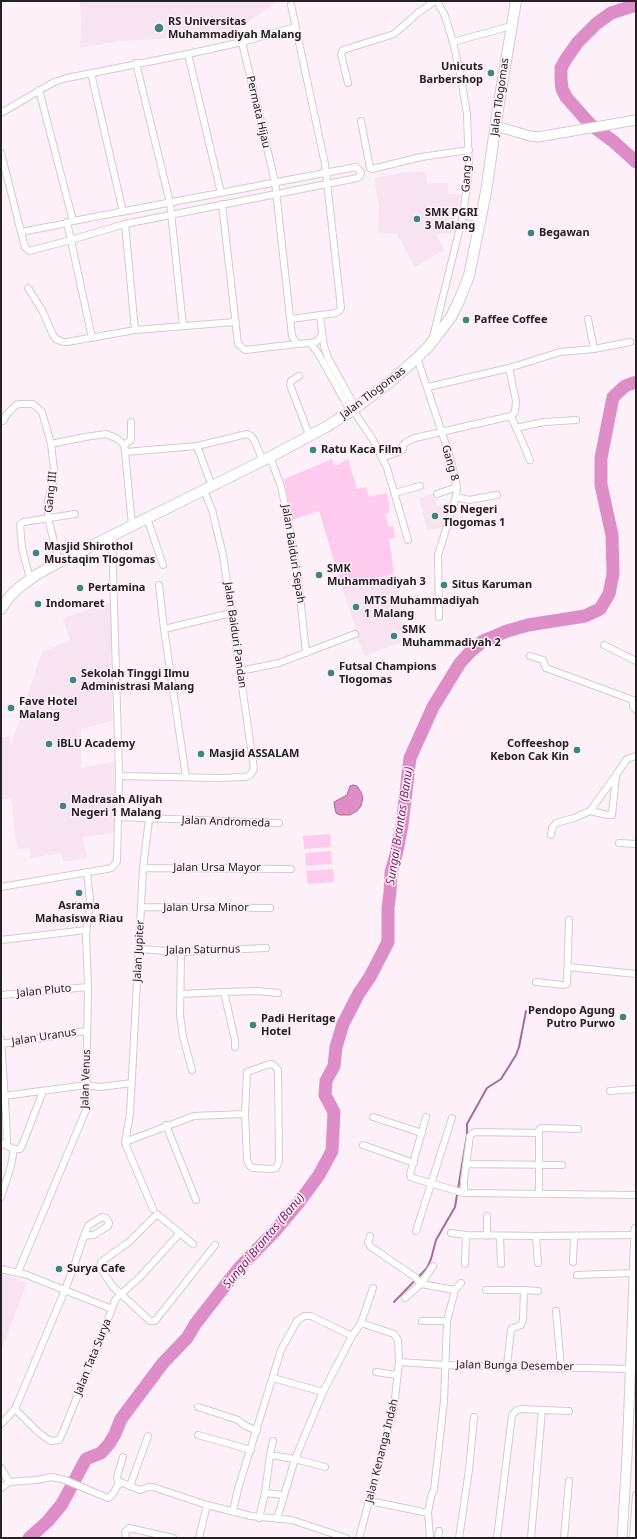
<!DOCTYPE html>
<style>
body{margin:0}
#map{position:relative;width:637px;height:1539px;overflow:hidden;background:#fef0f9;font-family:"Noto Sans",sans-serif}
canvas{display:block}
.frame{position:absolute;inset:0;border:2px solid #262124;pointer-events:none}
</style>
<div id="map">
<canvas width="637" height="1539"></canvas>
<div class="frame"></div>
</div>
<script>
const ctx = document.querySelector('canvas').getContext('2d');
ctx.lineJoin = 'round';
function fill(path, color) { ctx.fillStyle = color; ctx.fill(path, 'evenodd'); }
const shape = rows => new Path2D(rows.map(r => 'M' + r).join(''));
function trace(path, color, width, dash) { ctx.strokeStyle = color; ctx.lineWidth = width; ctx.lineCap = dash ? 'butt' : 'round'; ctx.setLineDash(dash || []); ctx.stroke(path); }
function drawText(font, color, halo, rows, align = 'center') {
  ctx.font = font + ' "Noto Sans",sans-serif'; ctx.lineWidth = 3; ctx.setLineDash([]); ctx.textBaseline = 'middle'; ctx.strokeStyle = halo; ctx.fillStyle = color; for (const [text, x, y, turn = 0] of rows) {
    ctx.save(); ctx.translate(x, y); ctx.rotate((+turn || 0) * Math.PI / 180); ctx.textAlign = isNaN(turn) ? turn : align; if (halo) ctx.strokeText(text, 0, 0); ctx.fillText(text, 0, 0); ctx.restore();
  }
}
fill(shape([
 [80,1,279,1,257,16,226,35,120,41,80,48,81,22],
 [426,171,427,183,448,183,448,194,461,194,452,233,436,234,444,250,415,267,397,234,378,233,379,206,374,178,406,172],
 [434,494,437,506,451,503,444,527,427,530,419,498],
 [394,573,398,587,400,613,405,641,365,656,356,636,354,629,356,628,343,590],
 [111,602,112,721,74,731,81,730,81,768,114,761,115,833,83,837,87,858,64,862,61,853,31,858,30,848,17,849,11,798,1,800,1,771,3,766,1,766,1,738,9,736,11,745,42,652,70,640,63,618],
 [1,1273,27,1283,1,1351]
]), '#f8e3f0');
fill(shape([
 [332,459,335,466,348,459,357,489,366,487,369,497,386,493,389,502,389,513,385,514,389,527,393,526,395,538,389,539,394,573,343,590,319,511,292,520,284,479],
 [330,834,331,847,304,849,303,836],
 [331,851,332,864,306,866,305,853],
 [333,869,334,882,308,884,306,871]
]), '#fecaed');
const water = shape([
 [353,785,357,786,361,792,363,798,361,806,357,811,350,815,340,815,336,813,335,809,334,802,347,795,350,786,353,785]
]);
fill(water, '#de8ec6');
trace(water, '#a76d95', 1);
trace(shape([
 [394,1302,427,1268,431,1259,436,1240,455,1207,467,1135,467,1124,487,1088,501,1079,516,1055,519,1047,526,1011]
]), '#a76d95', 2);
trace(shape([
 [636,5,611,13,596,24,578,42,566,59,561,68,561,80,562,89,566,97,581,114,590,124,614,142,636,162],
 [29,1538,48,1521,62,1504,86,1459,101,1453,109,1444,115,1434,121,1419,163,1363,187,1338,196,1323,239,1268,274,1232,300,1201,319,1175,332,1151,334,1112,325,1095,326,1081,334,1066,336,1047,343,1024,359,993,370,977,388,942,388,908,390,892,391,873,397,851,402,825,410,758,433,707,460,663,470,652,483,641,507,631,528,625,585,616,600,609,609,594,613,574,612,535,601,485,601,458,613,397,625,386,636,382]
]), '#de8ec6', 13);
const minor = shape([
 [242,42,275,182,292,336,297,344,310,343,316,342,322,335],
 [453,42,511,26],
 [188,54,221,193],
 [136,63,170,203,183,326],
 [91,73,123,212],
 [348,83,341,54,343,50,394,34,419,12,435,1],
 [39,90,73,221],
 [1,113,54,82,67,78,188,54,242,42,296,27],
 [361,121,370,168,372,169,421,157,469,150],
 [1,153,21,232,25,247,29,251,71,240,125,224,357,178,360,176,361,172,356,167,73,221,63,224,21,232],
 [222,204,238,344,245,350,297,344],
 [463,215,481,219],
 [67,222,92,338],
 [125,224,135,330],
 [28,288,42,310,53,335,56,339,63,342,67,342,135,330,235,322],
 [320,316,324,346,328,358,352,401,353,410],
 [290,319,336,313,339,311,341,308,325,164,291,5],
 [588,319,594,349],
 [433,337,463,215,469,170,467,114,461,78,453,42,445,16,437,1],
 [310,343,318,353,347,405,353,410,373,440,387,468,392,485,408,540],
 [417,358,450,457,457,487,456,497,438,555,439,617],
 [509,368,516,401,515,412,511,416],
 [299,376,291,381,290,385,310,437],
 [428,387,509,368,560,352,594,349,630,342],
 [1,421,3,421,7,414,16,405,20,404,33,404,42,412,51,444,54,469,53,483,48,500,48,518,59,562],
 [516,428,544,422,576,420],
 [51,444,85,437,106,434,116,438,122,443,124,445,125,452,132,525],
 [124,445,131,440,131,422],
 [197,446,212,486],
 [125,452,197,446,247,434,251,436,254,440,263,461],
 [270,457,281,486,289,525,300,596,306,653],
 [382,458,401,451,403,450,403,445,406,442,415,438,511,416,530,460],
 [395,493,420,486],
 [437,494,457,487],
 [456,497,469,500,497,495],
 [147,518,163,565],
 [30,579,22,548,20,524,24,522,75,514],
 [159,585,164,629,186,777],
 [164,629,231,613],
 [604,645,636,661],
 [530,656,543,660,546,668,633,700,633,707,636,710],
 [240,671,279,663,355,634],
 [119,776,219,778,246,777,250,775,254,769,223,555,212,510,204,490],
 [590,811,608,815,612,815,616,776],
 [118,817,279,823],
 [149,819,143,868,130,1114,125,1142,127,1148,153,1209],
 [551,835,552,828,556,823,574,818,590,811,616,775,627,759,636,756],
 [619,843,636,844],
 [143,868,291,869],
 [1,887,112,868,117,861,119,776,112,535],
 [141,907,270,908],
 [1,940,86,930],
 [140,949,181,952,266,948],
 [181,952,180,1015,183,1037,192,1070],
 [568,967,636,974],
 [536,982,563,985,567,984,569,920],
 [224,992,257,991,278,993],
 [180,994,224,992,235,1040,235,1047],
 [1,995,88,987],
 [1,1039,6,1117,7,1146],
 [1,1044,87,1031],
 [270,1064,274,1065,278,1070,279,1162,276,1168,273,1169,252,1168,250,1166,247,1160,245,1114,247,1072,270,1064],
 [610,1091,636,1089],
 [4,1096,86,1085,100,1087,132,1083],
 [373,1117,422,1133],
 [426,1117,410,1174,411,1177,413,1178,464,1193,636,1195],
 [166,1125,196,1200],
 [539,1133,539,1194],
 [125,1142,194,1116,245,1114],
 [1,1143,14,1149,20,1149,22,1146,43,1091],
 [363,1145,414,1163],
 [466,1164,562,1165],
 [464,1193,464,1180,470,1136,473,1133,476,1132,539,1133,539,1130,541,1128,578,1129],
 [1,1197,11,1166,14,1149],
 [487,1216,487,1236],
 [416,1231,452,1118],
 [180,1233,140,1277,121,1294,150,1321,155,1321,215,1245],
 [451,1233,466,1235],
 [370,1236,368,1243,371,1247,415,1277,421,1284,433,1266],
 [500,1236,501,1264],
 [536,1236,538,1263],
 [573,1262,574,1236],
 [465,1264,466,1235,536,1236,636,1235],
 [1,1269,27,1275,112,1309,63,1432,59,1440,51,1441,47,1439,38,1432,15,1409],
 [18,1272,86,1110,88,987,86,935,90,900,87,872],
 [577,1275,633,1273],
 [455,1290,461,1283],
 [486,1290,524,1290,523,1320,521,1325,511,1329,507,1366],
 [524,1290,538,1291],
 [405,1298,421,1284,455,1290,447,1321,444,1401,434,1490,431,1496,428,1513,430,1538],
 [112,1309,115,1300,121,1294,113,1287,100,1267,101,1262,129,1242,157,1214,193,1244],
 [556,1311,561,1367],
 [422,1321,447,1321],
 [399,1362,445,1365,631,1369],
 [376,1372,397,1375],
 [273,1378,323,1392],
 [198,1407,238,1420,244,1425,257,1431],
 [1,1424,15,1409,65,1290,75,1263,84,1236,87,1228,89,1225,102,1217,106,1218,109,1223,108,1226,94,1235,84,1236],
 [198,1435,251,1450],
 [270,1455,295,1459,325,1467],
 [1,1468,9,1482],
 [118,1483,117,1477,123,1457],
 [130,1486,148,1436],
 [1,1488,9,1482,36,1480,52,1477,65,1480,108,1498,112,1495,120,1482,140,1490,149,1487,153,1487,207,1505,251,1516,292,1520,346,1538],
 [265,1493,284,1495],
 [370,1501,428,1513],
 [233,1511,238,1489,281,1350,297,1321,304,1316,311,1316,352,1336],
 [259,1518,265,1493,270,1455,273,1441],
 [277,1519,295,1459,323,1392,352,1336,361,1323,373,1288],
 [126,1538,125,1532,129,1528,173,1538],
 [199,1538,207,1505],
 [359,1538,394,1408,399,1362,398,1340,394,1334,361,1323],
 [438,1538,439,1531],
 [459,1538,469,1470,474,1417],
 [497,1538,512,1415,517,1410,521,1409,569,1411],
 [531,1538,542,1410],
 [564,1538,569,1481],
 [633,1538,636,1495]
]);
const secondary = shape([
 [496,126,530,136,538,137,636,120],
 [622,1538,627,1456,636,1229]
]);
const primary = shape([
 [1,609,10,596,21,586,36,575,59,562,270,457,326,427,353,410,390,382,417,358,429,346,451,317,458,303,469,276,486,192,497,115,516,1]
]);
trace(minor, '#d6c9d2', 8);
trace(secondary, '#d6c9d2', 11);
trace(primary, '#d6c9d2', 12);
trace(minor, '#fff', 6);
trace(secondary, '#fff', 9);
trace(primary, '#fff', 10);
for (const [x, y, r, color] of [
 [159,28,5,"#3e8580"],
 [491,73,4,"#3e8580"],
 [417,219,4,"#3e8580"],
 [531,233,4,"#3e8580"],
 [466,320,4,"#3e8580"],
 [313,450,4,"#3e8580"],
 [435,516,4,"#3e8580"],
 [36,553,4,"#3e8580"],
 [319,575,4,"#3e8580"],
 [444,585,4,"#3e8580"],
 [80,588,4,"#3e8580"],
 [38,604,4,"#3e8580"],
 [356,607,4,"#3e8580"],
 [394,636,4,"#3e8580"],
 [331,673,4,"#3e8580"],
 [73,680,4,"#3e8580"],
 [11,708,4,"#3e8580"],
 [49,744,4,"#3e8580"],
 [577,750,4,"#3e8580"],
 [201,754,4,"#3e8580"],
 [63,806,4,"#3e8580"],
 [79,893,4,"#3e8580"],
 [623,1017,4,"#3e8580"],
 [253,1025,4,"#3e8580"],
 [59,1269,4,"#3e8580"]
]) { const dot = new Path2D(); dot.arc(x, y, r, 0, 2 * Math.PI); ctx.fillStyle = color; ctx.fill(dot); trace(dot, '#fef0f9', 1.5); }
drawText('bold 11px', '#262124', '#fef0f9', [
 ["RS Universitas",168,22],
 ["Muhammadiyah Malang",168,35],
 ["Unicuts",483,67,"right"],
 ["Barbershop",483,80,"right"],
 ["SMK PGRI",425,213],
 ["3 Malang",425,226],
 ["Begawan",539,233],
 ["Paffee Coffee",474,320],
 ["Ratu Kaca Film",321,450],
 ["SD Negeri",443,510],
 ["Tlogomas 1",443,523],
 ["Masjid Shirothol",44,547],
 ["Mustaqim Tlogomas",44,560],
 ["SMK",327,569],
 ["Muhammadiyah 3",327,582],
 ["Situs Karuman",452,585],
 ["Pertamina",88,588],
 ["MTS Muhammadiyah",364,601],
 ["1 Malang",364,614],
 ["Indomaret",46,604],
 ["SMK",402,630],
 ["Muhammadiyah 2",402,643],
 ["Futsal Champions",339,667],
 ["Tlogomas",339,680],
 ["Sekolah Tinggi Ilmu",81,674],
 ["Administrasi Malang",81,687],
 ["Fave Hotel",19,702],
 ["Malang",19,715],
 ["iBLU Academy",57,744],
 ["Coffeeshop",569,744,"right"],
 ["Kebon Cak Kin",569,757,"right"],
 ["Masjid ASSALAM",209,754],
 ["Madrasah Aliyah",71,800],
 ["Negeri 1 Malang",71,813],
 ["Asrama",79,906,"center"],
 ["Mahasiswa Riau",79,919,"center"],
 ["Pendopo Agung",615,1011,"right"],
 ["Putro Purwo",615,1024,"right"],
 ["Padi Heritage",261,1019],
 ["Hotel",261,1032],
 ["Surya Cafe",67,1269]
], 'left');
drawText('11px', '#262124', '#fef0f9', [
 ["Jalan Tlogomas",500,97,-82],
 ["Permata Hijau",258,112,77],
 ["Gang 9",467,174,-87],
 ["Jalan Tlogomas",373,393,-37],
 ["Gang 8",450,463,74],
 ["Gang III",51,492,-84],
 ["Jalan Baiduri Sepah",293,554,81],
 ["Jalan Baiduri Pandan",235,635,82],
 ["Jalan Andromeda",226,822,2],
 ["Jalan Ursa Mayor",217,868],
 ["Jalan Ursa Minor",206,908],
 ["Jalan Saturnus",203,950,-1],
 ["Jalan Jupiter",139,951,-87],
 ["Jalan Pluto",44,991,-6],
 ["Jalan Uranus",44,1037,-9],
 ["Jalan Venus",86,1079,-88],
 ["Jalan Tata Surya",93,1357,-68],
 ["Jalan Bunga Desember",515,1366,1],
 ["Jalan Kenanga Indah",382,1451,-76]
]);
drawText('italic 12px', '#7e2168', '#fef0f9', [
 ["Sungai Brantas (Banu)",400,826,-81],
 ["Sungai Brantas (Banu)",264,1241,-50]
]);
</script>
